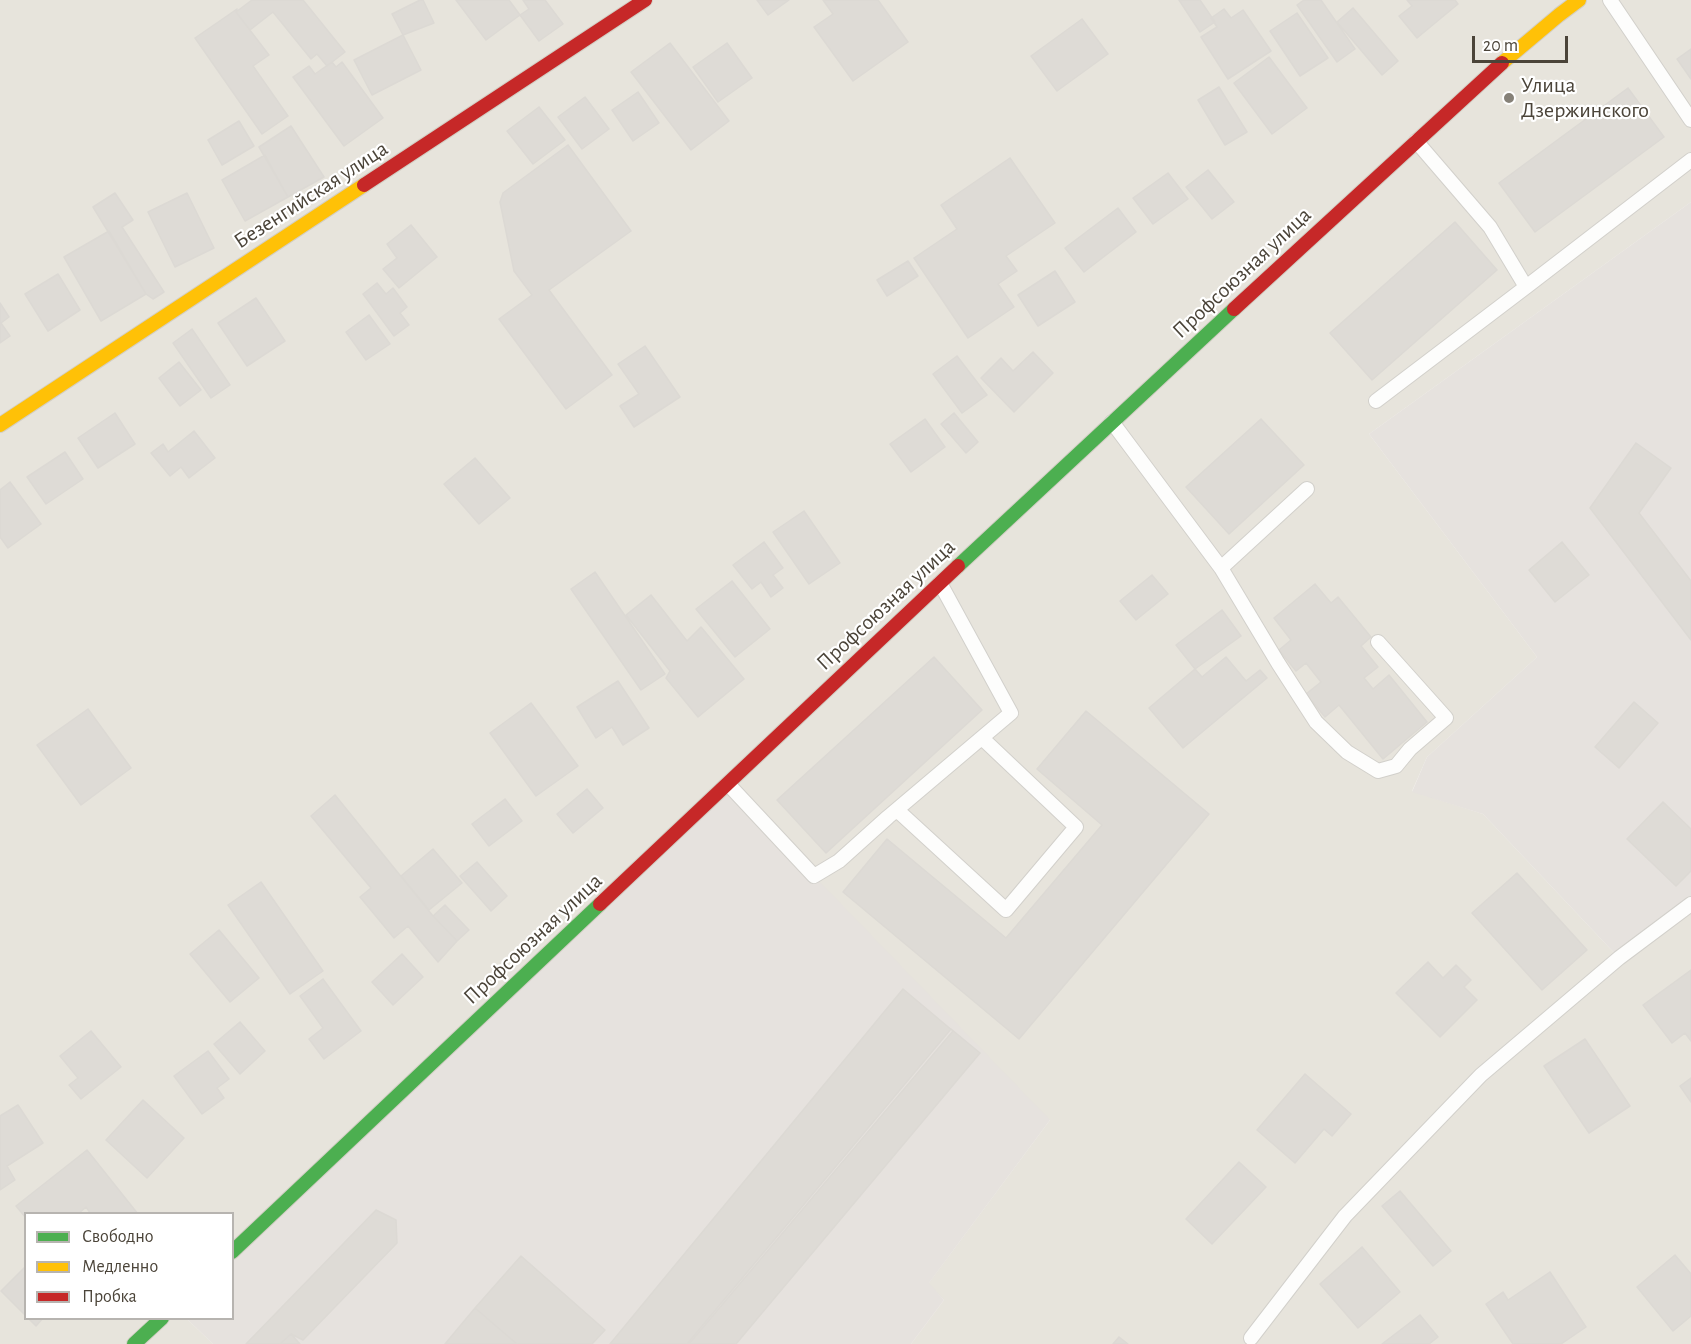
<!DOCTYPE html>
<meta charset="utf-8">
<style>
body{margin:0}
#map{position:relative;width:1691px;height:1344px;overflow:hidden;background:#f4f2ee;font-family:"Alegreya Sans",sans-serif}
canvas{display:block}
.legend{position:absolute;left:24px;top:1212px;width:210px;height:108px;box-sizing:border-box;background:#fff;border:2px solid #b7b4b0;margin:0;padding:8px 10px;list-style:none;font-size:18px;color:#4b4439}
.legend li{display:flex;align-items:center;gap:12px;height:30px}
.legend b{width:30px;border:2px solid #b7b4b0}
.scale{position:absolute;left:1472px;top:36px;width:96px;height:27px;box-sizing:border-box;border:3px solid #4b4439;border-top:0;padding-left:8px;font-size:18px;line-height:21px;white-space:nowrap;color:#4b4439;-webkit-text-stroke:4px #fff;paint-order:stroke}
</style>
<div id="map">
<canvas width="1691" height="1344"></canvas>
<ul class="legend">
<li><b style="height:8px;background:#4caf50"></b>Свободно</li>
<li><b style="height:8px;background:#ffc107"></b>Медленно</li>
<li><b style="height:8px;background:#c62828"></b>Пробка</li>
</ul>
<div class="scale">20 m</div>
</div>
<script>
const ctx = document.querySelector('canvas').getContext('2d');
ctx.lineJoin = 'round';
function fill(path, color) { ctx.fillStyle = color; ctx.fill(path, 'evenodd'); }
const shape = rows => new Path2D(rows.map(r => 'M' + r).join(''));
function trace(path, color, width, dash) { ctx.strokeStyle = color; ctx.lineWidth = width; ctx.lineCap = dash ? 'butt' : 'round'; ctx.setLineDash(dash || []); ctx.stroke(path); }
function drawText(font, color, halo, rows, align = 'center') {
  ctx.font = font + ' "Alegreya Sans",sans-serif'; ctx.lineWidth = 4.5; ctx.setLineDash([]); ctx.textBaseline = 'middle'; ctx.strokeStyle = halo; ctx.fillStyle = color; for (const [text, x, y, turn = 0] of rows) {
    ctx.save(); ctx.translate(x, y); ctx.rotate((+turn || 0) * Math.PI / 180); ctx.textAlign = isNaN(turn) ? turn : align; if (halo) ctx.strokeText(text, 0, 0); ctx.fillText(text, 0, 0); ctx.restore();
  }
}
fill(shape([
 [0,0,1691,0,1691,202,1369,434,1537,657,1427,757,1412,791,1483,814,1619,958,1691,904,1691,1344,911,1344,944,1300,928,1284,1050,1120,233,1252,232,1214,26,1214,26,1318,187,1319,213,1344,0,1344]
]), '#e7e4dc');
fill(shape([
 [1691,202,1691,904,1619,958,1483,814,1412,792,1427,757,1537,657,1369,434],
 [728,784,814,876,1050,1120,929,1283,944,1300,911,1344,213,1344,187,1319,232,1318,233,1252]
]), '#e6e2de');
const building = shape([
 [252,0,303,0,345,52,327,66,317,54,311,59,273,12,250,30,236,12,252,0],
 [420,0,423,0,434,23,403,35,392,14,420,0],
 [456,0,509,0,520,15,486,40,456,0],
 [523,0,545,0,563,24,539,41,520,15,529,9,523,0],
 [757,0,789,0,768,15,757,0],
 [823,0,878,0,908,42,853,81,814,27,833,14,823,0],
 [1179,0,1200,0,1215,22,1200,32,1179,0],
 [1304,0,1321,0,1355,49,1337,62,1297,5,1304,0],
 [1407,0,1455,0,1458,4,1417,38,1399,16,1412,6,1407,0],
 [1353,8,1398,61,1382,75,1337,22,1353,8],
 [237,9,236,12,269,55,253,66,288,116,262,134,195,38,237,9],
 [1224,9,1231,18,1243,10,1271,51,1228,79,1201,37,1217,27,1211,18,1224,9],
 [1297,13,1328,58,1300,76,1270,31,1297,13],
 [1082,19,1108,54,1057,91,1031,56,1082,19],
 [403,35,421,70,372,95,354,60,403,35],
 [670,43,729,121,691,150,631,72,670,43],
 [727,43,752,78,718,102,693,67,727,43],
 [1691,49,1691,79,1677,59,1691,49],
 [1269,57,1307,108,1272,134,1234,83,1269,57],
 [332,62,336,67,342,62,383,118,344,146,293,77,309,66,315,74,332,62],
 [1219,87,1247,132,1225,145,1198,100,1219,87],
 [1628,88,1664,137,1535,232,1499,183,1628,88],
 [638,92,659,123,633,141,612,110,638,92],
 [585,97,609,129,582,149,558,117,585,97],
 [539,107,565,140,533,164,507,131,539,107],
 [239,121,254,146,222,165,208,140,239,121],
 [291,126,324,177,288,197,259,147,291,126],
 [568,145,631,231,549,290,612,375,566,409,499,319,532,295,514,271,500,202,503,193,568,145],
 [265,155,288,197,245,221,222,180,265,155],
 [1010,158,1055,223,1006,256,1017,271,998,284,1014,307,968,338,914,258,957,229,941,205,1010,158],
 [1208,170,1234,202,1212,219,1186,187,1208,170],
 [1168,173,1188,199,1153,224,1133,198,1168,173],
 [115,193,133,220,122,227,164,292,153,299,146,294,93,207,115,193],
 [187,193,214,248,175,267,148,212,187,193],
 [1118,208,1136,232,1084,272,1065,248,1118,208],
 [1455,222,1497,270,1372,380,1330,333,1455,222],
 [411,225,437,257,399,288,383,269,397,258,387,244,411,225],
 [109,231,146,294,101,321,64,257,109,231],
 [908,261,918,276,887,296,877,280,908,261],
 [1055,271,1075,302,1038,326,1018,295,1055,271],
 [58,274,80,310,48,331,25,294,58,274],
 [377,283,386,294,393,288,407,307,400,313,409,325,394,336,363,294,377,283],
 [256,298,285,341,247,366,218,323,256,298],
 [0,303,9,317,1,323,10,336,0,343,0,303],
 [369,315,390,344,366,360,346,332,369,315],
 [192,329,230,385,211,398,173,343,192,329],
 [645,346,680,397,634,427,620,406,639,394,618,364,645,346],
 [1033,352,1053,373,1014,412,981,378,1001,358,1013,371,1033,352],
 [957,356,987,395,962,413,933,374,957,356],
 [179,362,201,390,180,406,159,378,179,362],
 [115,413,135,444,98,468,78,438,115,413],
 [954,413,978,442,966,453,941,424,954,413],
 [925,419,945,447,911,472,890,444,925,419],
 [1261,419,1304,465,1229,534,1186,487,1261,419],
 [194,431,215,458,189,478,181,467,170,476,151,453,163,444,168,452,194,431],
 [1636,443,1671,468,1639,513,1691,581,1691,640,1590,508,1636,443],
 [65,452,83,479,46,504,27,477,65,452],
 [475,458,510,498,479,524,444,484,475,458],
 [10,482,41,524,8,548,0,537,0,490,10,482],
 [804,511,840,563,809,584,773,532,804,511],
 [764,542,783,568,773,575,783,588,771,597,761,582,752,589,733,565,764,542],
 [1562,542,1589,575,1555,602,1529,570,1562,542],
 [595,572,665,674,641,690,571,589,595,572],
 [1152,575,1168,594,1136,620,1120,601,1152,575],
 [732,581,770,629,735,657,696,609,732,581],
 [1315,584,1331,603,1338,597,1371,637,1361,646,1378,667,1364,678,1373,689,1389,675,1427,722,1383,759,1339,705,1325,717,1306,694,1321,682,1306,663,1296,671,1279,650,1291,640,1274,618,1315,584],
 [651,595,687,641,701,627,744,679,698,717,666,678,670,671,626,615,651,595],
 [1222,610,1241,636,1195,669,1176,645,1222,610],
 [934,657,982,710,826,853,777,800,934,657],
 [1226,657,1246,681,1260,670,1267,678,1183,748,1149,708,1195,669,1202,677,1226,657],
 [618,681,649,728,623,745,612,727,596,738,577,707,618,681],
 [1634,702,1658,723,1619,768,1595,747,1634,702],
 [531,703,578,766,536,796,490,733,531,703],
 [88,709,131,768,81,805,37,745,88,709],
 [1086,711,1209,814,1019,1039,843,892,887,839,1006,938,1102,825,1037,769,1086,711],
 [587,789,603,808,573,833,557,814,587,789],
 [335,795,433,916,457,941,438,962,408,926,394,938,360,897,371,888,311,816,335,795],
 [505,799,522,821,489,846,472,824,505,799],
 [1663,802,1691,829,1691,871,1676,886,1627,839,1663,802],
 [433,849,462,883,429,910,401,876,433,849],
 [477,862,507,896,491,911,460,876,477,862],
 [1517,873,1587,950,1542,990,1472,913,1517,873],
 [261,882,323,971,290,994,228,905,261,882],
 [445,905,469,930,457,941,433,916,445,905],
 [219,930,259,978,230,1002,190,954,219,930],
 [402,954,423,977,393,1005,372,982,402,954],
 [1428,962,1443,978,1456,965,1471,980,1464,987,1477,1000,1440,1037,1396,993,1428,962],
 [1691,970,1691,1041,1685,1033,1672,1043,1643,1005,1691,970],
 [323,979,361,1031,324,1059,309,1039,323,1028,300,996,323,979],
 [903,989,953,1031,689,1344,610,1344,903,989],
 [240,1022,265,1051,240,1074,214,1044,240,1022],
 [951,1029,980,1053,736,1344,687,1344,951,1029],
 [91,1031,121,1067,81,1099,69,1085,78,1078,60,1056,91,1031],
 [1585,1039,1630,1106,1589,1133,1544,1066,1585,1039],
 [208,1051,229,1079,217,1088,224,1098,202,1114,174,1076,208,1051],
 [1305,1074,1351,1114,1332,1136,1324,1129,1295,1163,1257,1130,1305,1074],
 [1691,1078,1691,1102,1680,1086,1691,1078],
 [143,1100,184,1138,147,1178,106,1140,143,1100],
 [18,1105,43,1143,7,1166,15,1180,0,1190,0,1116,18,1105],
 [87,1150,138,1214,91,1214,86,1207,78,1214,26,1214,26,1218,16,1206,87,1150],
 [1239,1162,1266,1187,1212,1244,1186,1219,1239,1162],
 [1400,1191,1451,1251,1433,1266,1382,1206,1400,1191],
 [376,1210,396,1220,397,1243,303,1340,291,1334,280,1344,246,1344,376,1210],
 [1362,1247,1400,1292,1358,1328,1320,1284,1362,1247],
 [1675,1255,1691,1274,1691,1316,1673,1331,1637,1287,1675,1255],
 [521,1256,605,1330,592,1344,517,1344,475,1308,521,1256],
 [26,1266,26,1316,1,1291,26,1266],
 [1550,1272,1586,1327,1561,1344,1513,1344,1486,1304,1503,1292,1508,1300,1550,1272],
 [475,1308,517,1344,445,1344,475,1308],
 [1420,1315,1438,1337,1429,1344,1382,1344,1420,1315],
 [28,1318,43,1318,36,1326,28,1318],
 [291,1334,300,1344,280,1344,291,1334],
 [1119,1337,1128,1344,1113,1344,1119,1337]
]);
fill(building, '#dedbd6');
trace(building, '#dcd9d4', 1.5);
const lane = shape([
 [1610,0,1691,120],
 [1416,141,1490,227,1526,287,1691,160],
 [1376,401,1526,287],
 [1112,422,1221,568,1307,489],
 [1221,568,1278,663,1316,722,1347,752,1378,771,1396,766,1410,749,1446,718,1378,642],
 [728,784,814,876,839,861,888,817,1011,713,940,583],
 [897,810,1006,910,1076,827,982,738],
 [1251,1338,1345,1216,1481,1075,1619,958,1691,904]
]);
const fast = shape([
 [958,566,1234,309],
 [232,1252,600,904],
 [134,1344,162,1318]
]);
const slow = shape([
 [1502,63,1559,15,1579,0],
 [0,425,364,185]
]);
const jam = shape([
 [364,185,645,0],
 [1234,309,1502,63],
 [600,904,958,566]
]);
trace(lane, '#d2d0cb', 16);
trace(fast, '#d3cfc5', 16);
trace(slow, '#d3cfc5', 16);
trace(jam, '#d3cfc5', 16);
trace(lane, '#fdfdfc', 14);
trace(fast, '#4caf50', 14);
trace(slow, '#ffc107', 14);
trace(jam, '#c62828', 14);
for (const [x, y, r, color] of [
 [1509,98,6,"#868178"]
]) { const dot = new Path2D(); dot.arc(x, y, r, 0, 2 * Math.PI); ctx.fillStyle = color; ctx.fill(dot); trace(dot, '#fff', 2); }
drawText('22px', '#4b4439', '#fff', [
 ["Улица",1521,85],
 ["Дзержинского",1521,110]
], 'left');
drawText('22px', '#4b4439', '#fff', [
 ["Безенгийская улица",311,195,-33],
 ["Профсоюзная улица",1242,273,-43],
 ["Профсоюзная улица",886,605,-43],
 ["Профсоюзная улица",533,939,-43]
]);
</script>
